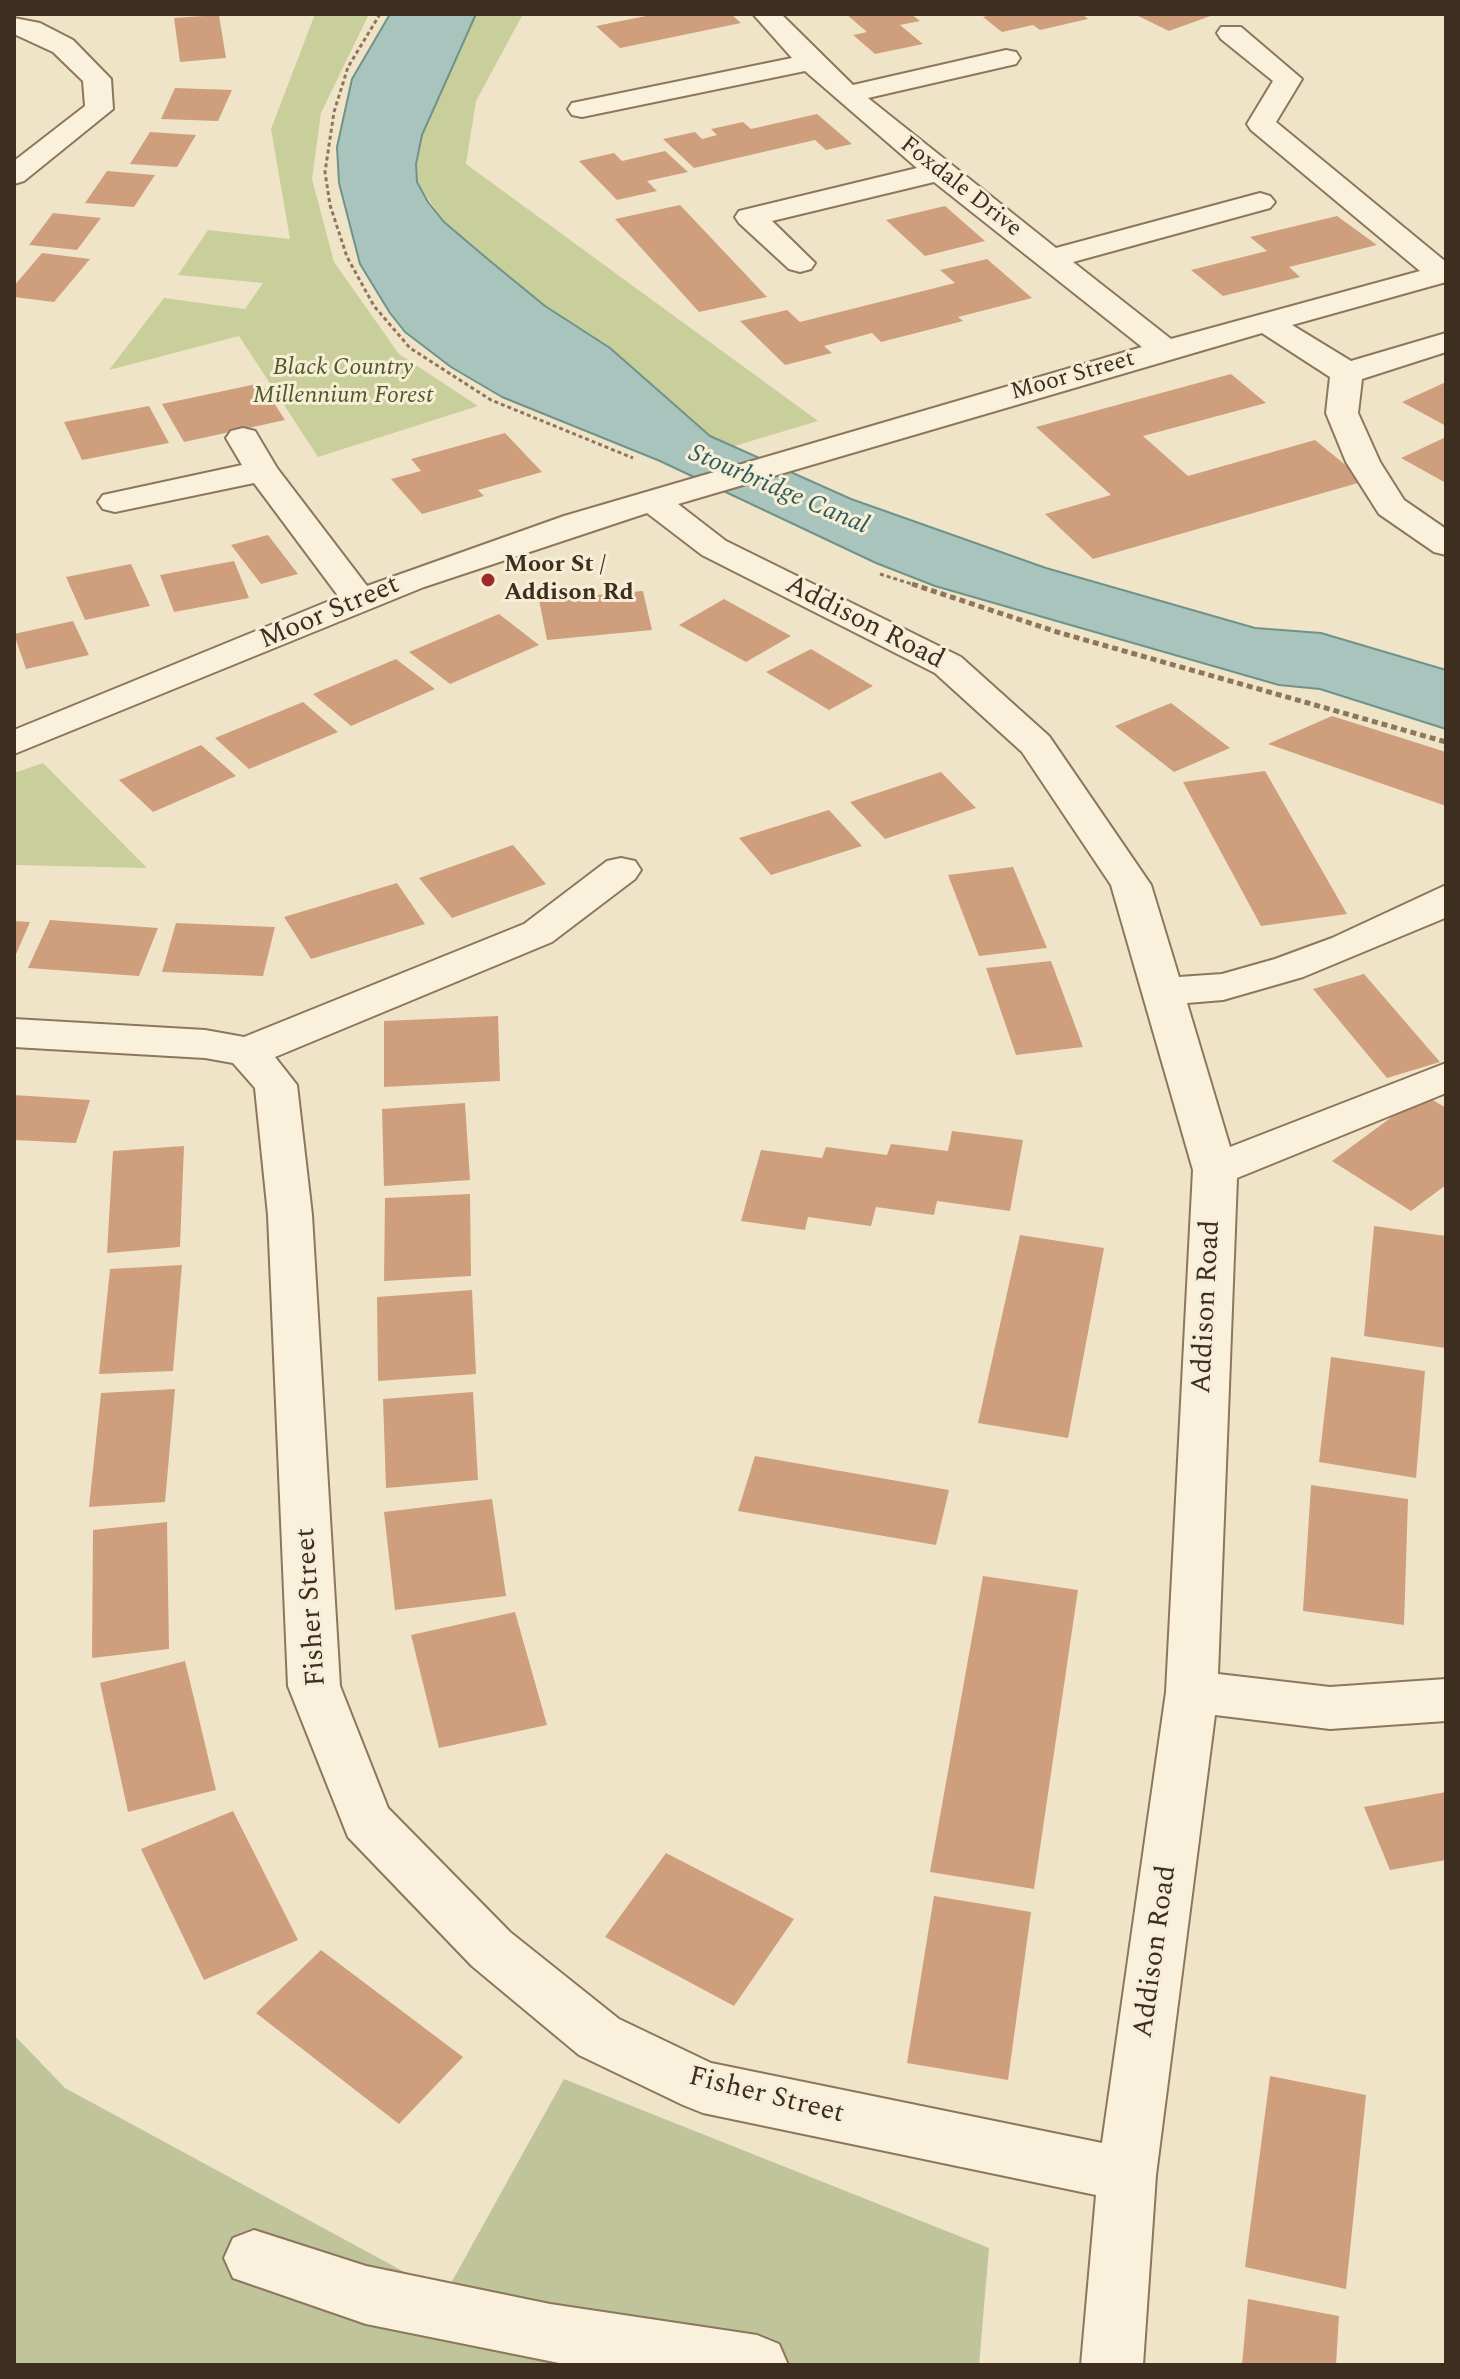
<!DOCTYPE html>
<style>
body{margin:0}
#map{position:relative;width:1460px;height:2379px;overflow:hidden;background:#f0e4c8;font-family:Spectral,serif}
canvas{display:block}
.frame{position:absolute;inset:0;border:16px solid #3d2e20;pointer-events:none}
</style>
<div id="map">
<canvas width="1460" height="2379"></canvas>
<div class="frame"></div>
</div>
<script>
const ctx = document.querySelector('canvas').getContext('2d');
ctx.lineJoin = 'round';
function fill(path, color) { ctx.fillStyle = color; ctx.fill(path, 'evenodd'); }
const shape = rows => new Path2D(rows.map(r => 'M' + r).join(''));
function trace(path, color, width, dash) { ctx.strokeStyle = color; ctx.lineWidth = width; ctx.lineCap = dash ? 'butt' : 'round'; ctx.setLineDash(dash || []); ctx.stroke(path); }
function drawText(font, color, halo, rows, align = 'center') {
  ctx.font = font + ' Spectral,serif'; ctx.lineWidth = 6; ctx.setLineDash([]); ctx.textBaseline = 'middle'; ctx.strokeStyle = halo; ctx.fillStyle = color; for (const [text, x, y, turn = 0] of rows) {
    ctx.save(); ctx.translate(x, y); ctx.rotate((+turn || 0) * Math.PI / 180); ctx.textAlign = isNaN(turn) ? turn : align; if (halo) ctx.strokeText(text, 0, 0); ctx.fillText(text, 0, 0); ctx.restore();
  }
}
fill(shape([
 [315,14,369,14,321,113,312,179,334,262,399,354,478,406,318,457,239,336,109,370,164,298,245,309,263,283,178,275,208,230,290,239,271,129],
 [476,14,523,14,476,101,466,164,818,421,731,447,710,436,610,348,545,306,444,222,417,182,416,164,422,135],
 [43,763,147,868,14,865,14,773]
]), '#c9cf9b');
fill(shape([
 [14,2035,65,2088,445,2294,564,2079,989,2248,979,2365,14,2365]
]), '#bfc49a');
const water = shape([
 [390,14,476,14,422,135,416,164,417,182,428,202,444,222,490,261,545,306,610,348,710,436,851,499,1046,568,1255,628,1321,633,1446,670,1446,729,1320,689,1279,685,935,586,876,563,660,461,502,397,451,367,405,332,390,313,360,264,339,183,337,147,352,79,390,14]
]);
fill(water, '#a9c4bc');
trace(water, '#6f938a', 2);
fill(shape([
 [656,14,731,14,741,23,620,48,596,26],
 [846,14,911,14,920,21,900,25,923,44,875,54,853,35,867,32],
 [995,14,1082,14,1088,19,1040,30,1033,25,1002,32,983,17],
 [1134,14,1216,14,1169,31],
 [219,15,226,58,180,62,174,18],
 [175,88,232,90,218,121,161,119],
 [817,114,852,144,826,150,815,140,694,168,663,139,695,132,702,139,717,135,711,129,743,122,751,129],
 [150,132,196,135,177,167,130,164],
 [665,151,688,172,647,181,657,191,617,200,579,161,614,153,622,161],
 [107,171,155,175,134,207,85,203],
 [680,205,767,297,699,312,615,219],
 [945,206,985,241,925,256,886,220],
 [53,213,101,218,77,250,29,245],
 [1337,216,1377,245,1289,267,1300,277,1223,296,1191,270,1267,251,1250,237],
 [42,253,90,259,54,302,14,297,14,286],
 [987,259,1032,298,958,317,963,321,881,342,872,333,824,346,832,353,785,365,740,321,787,310,800,322,955,283,940,270],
 [1231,374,1266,403,1143,436,1188,476,1315,440,1365,481,1093,559,1045,514,1111,495,1036,427],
 [1446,382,1446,426,1402,402],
 [261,383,285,420,184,442,162,404],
 [149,406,169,443,82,460,64,422],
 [505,433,542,472,478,490,484,496,422,514,391,479,421,471,411,459],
 [1446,437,1446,483,1401,458],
 [268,535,298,574,261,584,231,545],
 [234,561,249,598,174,612,160,575],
 [131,564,150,606,85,620,66,577],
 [643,591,652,630,547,640,539,600],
 [724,599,791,636,746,662,679,625],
 [499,614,539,645,450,684,409,652],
 [73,621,89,655,26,669,14,634],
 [811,649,873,686,829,710,766,672],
 [396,659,435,689,351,726,313,694],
 [303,702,338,732,249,769,215,738],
 [1171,703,1230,748,1174,772,1115,726],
 [1332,716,1446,752,1446,806,1268,744],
 [201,745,236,776,153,812,119,780],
 [1265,771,1347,914,1261,926,1183,782],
 [941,772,976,808,885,839,850,802],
 [829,810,862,846,771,875,739,838],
 [513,845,546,884,452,918,419,878],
 [1013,867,1047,948,979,956,948,875],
 [397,883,425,924,311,959,284,917],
 [50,920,158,928,139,976,28,968],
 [14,921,30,922,14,959],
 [176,923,275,927,263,976,162,972],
 [1051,961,1083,1047,1016,1055,986,968],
 [1364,974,1440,1062,1387,1078,1313,989],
 [498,1016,500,1081,384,1087,384,1021],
 [1423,1094,1446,1108,1446,1185,1411,1211,1332,1161],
 [14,1095,90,1100,76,1143,14,1140],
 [465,1103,470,1180,384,1186,382,1109],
 [952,1131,1023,1140,1010,1211,937,1201,934,1215,876,1207,871,1226,808,1217,805,1230,741,1221,761,1150,822,1158,826,1147,887,1155,891,1144,948,1151],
 [184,1146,180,1247,107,1253,113,1151],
 [470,1194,471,1276,384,1281,385,1198],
 [1374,1226,1446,1236,1445,1348,1364,1336],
 [1020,1235,1104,1248,1068,1438,978,1423],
 [182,1265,173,1371,99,1374,110,1269],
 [472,1290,476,1374,378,1381,377,1297],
 [1331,1357,1425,1371,1416,1478,1319,1462],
 [175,1389,165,1502,89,1507,101,1393],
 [473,1392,478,1480,386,1488,383,1399],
 [755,1456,949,1490,936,1545,738,1511],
 [1311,1485,1408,1499,1404,1625,1303,1611],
 [492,1499,506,1596,395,1610,384,1512],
 [167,1522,169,1649,92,1658,93,1530],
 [983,1576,1078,1590,1034,1889,930,1872],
 [515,1612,547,1725,439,1748,411,1635],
 [185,1661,216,1790,128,1812,100,1683],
 [1446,1792,1446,1860,1390,1870,1364,1807],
 [233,1811,298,1940,204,1980,141,1849],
 [666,1853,794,1919,734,2006,605,1937],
 [934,1896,1031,1912,1008,2080,907,2063],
 [321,1950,463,2057,399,2124,256,2013],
 [1270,2076,1366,2095,1346,2289,1245,2267],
 [1248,2299,1339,2316,1336,2365,1242,2365]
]), '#cf9f7d');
const minor = shape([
 [753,14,781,14,853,85,1006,50,1016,52,1020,58,1016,64,868,98,1056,248,1260,193,1270,196,1275,202,1270,208,1073,262,1171,339,1420,271,1251,130,1247,124,1273,81,1221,39,1217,33,1221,27,1241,27,1302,79,1276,122,1446,262,1446,282,1292,325,1351,361,1446,333,1446,352,1362,379,1358,413,1380,462,1404,500,1446,529,1446,555,1434,552,1379,514,1346,462,1326,413,1330,377,1262,333,678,504,726,541,961,657,1049,736,1151,885,1179,977,1222,974,1275,959,1332,938,1446,885,1445,918,1303,977,1223,1000,1187,1003,1230,1147,1446,1063,1446,1093,1237,1178,1218,1674,1330,1687,1446,1679,1446,1721,1330,1729,1215,1715,1156,2175,1143,2365,1081,2365,1096,2195,703,2113,683,2105,579,2055,472,1966,348,1837,288,1686,268,1215,255,1088,233,1063,205,1058,14,1047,14,1019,205,1030,244,1037,524,924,607,861,621,858,635,861,641,870,635,879,552,942,275,1057,297,1085,312,1215,340,1686,388,1808,510,1932,619,2019,711,2063,1102,2143,1166,1692,1193,1170,1111,885,1022,752,935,673,702,555,647,513,424,587,14,754,14,730,339,597,254,483,115,512,103,509,98,502,103,495,242,465,226,438,231,431,243,428,255,431,277,468,367,586,564,516,1142,347,934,182,772,221,815,263,811,269,800,272,789,269,739,223,735,217,739,211,917,168,805,71,582,117,572,115,568,109,572,103,582,101,792,58,753,14],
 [14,18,40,23,73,40,111,79,113,109,24,181,14,184,14,161,85,106,83,81,53,52,14,34,14,18],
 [254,2230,366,2266,550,2304,757,2335,779,2344,788,2365,569,2365,366,2324,233,2278,224,2258,233,2238,254,2230]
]);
trace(minor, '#8d765c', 4);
trace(shape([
 [380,14,348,67,334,112,325,172,330,205,347,257,374,306,410,348,491,400,633,458],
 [880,574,918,586]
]), '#8d765c', 3, [4, 3]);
trace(shape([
 [912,584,1057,632,1446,742]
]), '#8d765c', 5, [6, 4]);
fill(minor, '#faf1dc');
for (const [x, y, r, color] of [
 [488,580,8,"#9e2a2b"]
]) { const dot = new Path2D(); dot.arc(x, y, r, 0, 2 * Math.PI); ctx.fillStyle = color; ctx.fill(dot); trace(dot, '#f7eed8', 3); }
drawText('24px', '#3d2e20', '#f7eed8', [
 ["Foxdale Drive",960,188,38],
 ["Moor Street",1073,377,-16]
]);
drawText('italic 24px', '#4d5a26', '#f7eed8', [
 ["Black Country",343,369],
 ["Millennium Forest",343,397]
]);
drawText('bold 24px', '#3d2e20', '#f7eed8', [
 ["Moor St /",504,566],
 ["Addison Rd",504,594]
], 'left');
drawText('italic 26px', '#2f5d5a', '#f7eed8', [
 ["Stourbridge Canal",778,491,23]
]);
drawText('28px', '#3d2e20', '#f7eed8', [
 ["Moor Street",330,614,-23],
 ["Addison Road",864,624,27],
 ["Addison Road",1208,1307,-87],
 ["Fisher Street",313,1607,-94],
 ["Addison Road",1157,1952,-82],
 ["Fisher Street",766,2097,14]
]);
</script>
